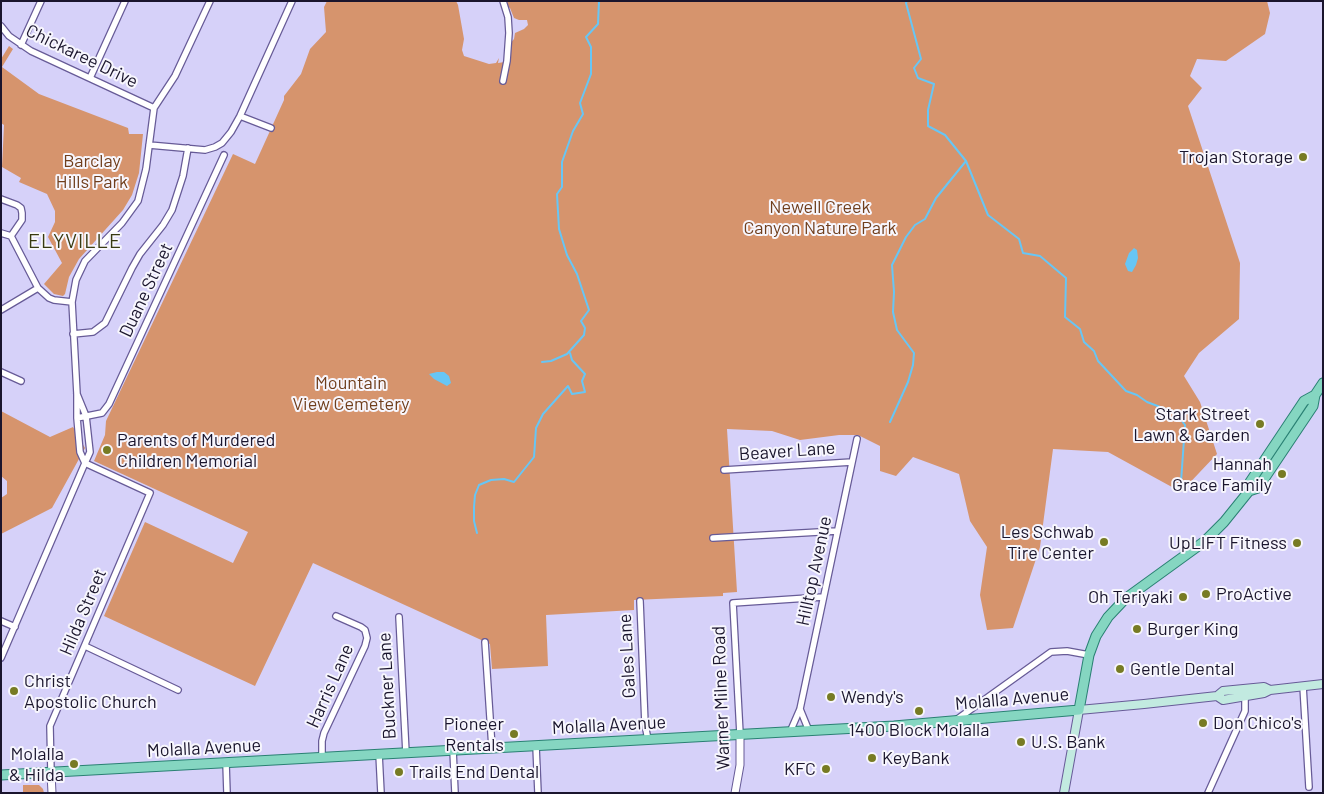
<!DOCTYPE html>
<style>
body{margin:0}
#map{position:relative;width:1324px;height:794px;overflow:hidden;background:#d6d1f9;font-family:Barlow,sans-serif}
canvas{display:block}
.frame{position:absolute;inset:0;border:2px solid #1a152d;pointer-events:none}
</style>
<div id="map">
<canvas width="1324" height="794"></canvas>
<div class="frame"></div>
</div>
<script>
const ctx = document.querySelector('canvas').getContext('2d');
ctx.lineJoin = 'round';
function fill(path, color) { ctx.fillStyle = color; ctx.fill(path, 'evenodd'); }
const shape = rows => new Path2D(rows.map(r => 'M' + r).join(''));
function trace(path, color, width, dash) { ctx.strokeStyle = color; ctx.lineWidth = width; ctx.lineCap = dash ? 'butt' : 'round'; ctx.setLineDash(dash || []); ctx.stroke(path); }
function drawText(font, color, halo, rows, align = 'center') {
  ctx.font = font + ' Barlow,sans-serif'; ctx.lineWidth = 4; ctx.setLineDash([]); ctx.textBaseline = 'middle'; ctx.strokeStyle = halo; ctx.fillStyle = color; for (const [text, x, y, turn = 0] of rows) {
    ctx.save(); ctx.translate(x, y); ctx.rotate((+turn || 0) * Math.PI / 180); ctx.textAlign = isNaN(turn) ? turn : align; if (halo) ctx.strokeText(text, 0, 0); ctx.fillText(text, 0, 0); ctx.restore();
  }
}
fill(shape([
 [327,1,456,1,458,5,464,39,462,50,464,56,489,64,496,63,499,58,498,63,505,62,509,45,514,39,515,33,524,29,528,25,527,20,519,20,514,18,510,8,506,6,503,1,1267,1,1270,13,1265,34,1226,61,1197,59,1190,76,1202,88,1188,106,1240,263,1239,319,1199,353,1184,376,1200,402,1217,454,1181,492,1108,452,1053,449,1040,547,1013,628,987,630,980,595,987,547,970,521,959,474,913,457,896,476,880,471,880,446,858,435,839,435,800,440,772,431,727,429,737,592,723,593,723,596,634,600,634,610,546,615,548,666,492,669,490,644,313,563,255,686,104,616,145,522,233,563,248,532,94,461,105,435,106,421,233,154,255,164,284,100,284,96,301,74,310,49,326,32,324,7],
 [9,46,13,49,2,67,39,94,128,128,129,134,143,134,139,173,132,195,123,210,79,259,69,277,65,294,63,296,54,294,44,284,62,263,48,237,55,222,55,211,47,194,19,182,21,178,2,167,4,125,1,123,1,59],
 [1,411,50,437,73,427,85,448,52,508,1,534,1,498,7,494,7,481,1,476],
 [23,785,39,785,43,789,44,793,23,793]
]), '#d6946d');
fill(shape([
 [1134,248,1137,250,1138,258,1136,265,1132,272,1128,271,1125,264,1129,253],
 [437,372,444,372,449,376,451,383,447,386,434,379,429,374]
]), '#67c6f5');
trace(shape([
 [907,1,906,3,921,59,914,68,918,78,934,84,928,110,928,126,945,135,966,161,988,215,1019,239,1023,253,1040,256,1066,278,1065,317,1080,329,1084,342,1094,351,1098,361,1126,391,1137,395,1147,402,1176,413,1185,425,1181,482],
 [542,362,551,361,567,354,584,335,585,328,581,321,589,310,577,274,567,255,559,229,557,194,562,187,562,162,573,131,583,114,580,103,591,74,591,47,586,37,598,24,599,1],
 [890,422,908,382,913,365,914,353,897,330,893,312,894,292,892,265,906,237,915,225,925,219,936,198,966,161],
 [477,533,474,521,474,507,475,495,479,485,491,480,504,479,514,482,534,457,536,428,543,414,568,386,572,394,585,392,582,381,585,374,572,360,570,353]
]), '#67c6f5', 2);
const minor = shape([
 [503,1,508,17,509,33,507,61,503,81],
 [1,26,9,36,31,51,154,108],
 [21,45,41,1],
 [90,78,125,1],
 [240,116,271,128],
 [149,145,205,150,215,147,222,143,231,132,240,116,292,1],
 [1,199,17,205,21,208,22,213,22,220,11,236],
 [1,233,11,236,38,288,49,298,54,300,72,302],
 [1,310,38,288],
 [73,334,93,332,105,323,132,268,140,254,163,225,172,210,183,176,188,148],
 [1,372,21,381],
 [77,394,72,302,76,280,85,261,122,223,138,201,146,169,154,108,175,76,210,1],
 [77,394,86,416,90,452,85,463,80,452,77,418,77,394],
 [77,418,102,413,109,404,224,155],
 [724,470,852,462],
 [713,538,837,531],
 [640,601,645,724,648,740],
 [399,617,406,753],
 [1,621,15,627],
 [485,642,492,748],
 [85,646,178,690],
 [1,658,85,463,150,493,50,726,51,773],
 [1303,686,1309,787],
 [800,709,809,731],
 [956,720,1051,652,1067,651,1089,655],
 [790,732,800,709,857,439],
 [740,734,733,603,823,597],
 [536,746,538,793],
 [453,750,455,793],
 [379,754,381,793],
 [322,758,322,741,324,733,365,646,367,638,365,630,361,627,336,616],
 [226,763,227,793],
 [1208,793,1245,711,1245,696]
]);
const tertiary = shape([
 [51,773,52,793],
 [735,793,740,765,740,734]
]);
const secondary = shape([
 [1217,696,1223,700,1264,693,1270,690,1323,684],
 [1064,793,1079,710,1144,704,1217,696,1223,691,1264,687,1270,690]
]);
const primary = shape([
 [1249,491,1250,482,1304,401,1315,395],
 [1,775,894,726,1079,710,1089,655,1096,636,1108,617,1125,599,1205,541,1224,522,1249,491,1258,488,1313,406,1315,395,1323,383]
]);
trace(minor, '#675b97', 8);
trace(tertiary, '#675b97', 9);
trace(secondary, '#675b97', 10);
trace(primary, '#2a8073', 11);
trace(minor, '#fff', 5.5);
trace(tertiary, '#fff', 7);
trace(secondary, '#c2eae0', 8);
trace(primary, '#85d6c1', 9);
for (const [x, y, r, color] of [
 [1303,157,5,"#777b24"],
 [1260,424,5,"#777b24"],
 [107,450,5,"#777b24"],
 [1282,474,5,"#777b24"],
 [1104,542,5,"#777b24"],
 [1297,543,5,"#777b24"],
 [1206,594,5,"#777b24"],
 [1183,597,5,"#777b24"],
 [1137,629,5,"#777b24"],
 [1120,669,5,"#777b24"],
 [14,691,5,"#777b24"],
 [831,697,5,"#777b24"],
 [919,711,5,"#777b24"],
 [1203,723,5,"#777b24"],
 [514,734,5,"#777b24"],
 [1021,742,5,"#777b24"],
 [872,758,5,"#777b24"],
 [74,764,5,"#777b24"],
 [826,769,5,"#777b24"],
 [399,772,5,"#777b24"]
]) { const dot = new Path2D(); dot.arc(x, y, r, 0, 2 * Math.PI); ctx.fillStyle = color; ctx.fill(dot); trace(dot, '#f7f6fd', 2); }
drawText('18px', '#1a152d', '#f7f6fd', [
 ["Chickaree Drive",82,56,26],
 ["Duane Street",146,290,-65],
 ["Beaver Lane",787,451,-4],
 ["Hilltop Avenue",814,571,-78],
 ["Hilda Street",83,612,-67],
 ["Gales Lane",627,656,-93],
 ["Harris Lane",330,686,-66],
 ["Buckner Lane",387,686,-93],
 ["Warner Milne Road",721,698,-92],
 ["Molalla Avenue",1012,699,-5],
 ["Molalla Avenue",609,725,-3],
 ["Molalla Avenue",204,748,-3]
]);
drawText('18px', '#1a152d', '#f7f6fd', [
 ["Trojan Storage",1293,157,"right"],
 ["Stark Street",1250,414,"right"],
 ["Lawn & Garden",1250,435,"right"],
 ["Parents of Murdered",117,440],
 ["Children Memorial",117,461],
 ["Hannah",1272,464,"right"],
 ["Grace Family",1272,485,"right"],
 ["Les Schwab",1094,532,"right"],
 ["Tire Center",1094,553,"right"],
 ["UpLIFT Fitness",1287,543,"right"],
 ["ProActive",1216,594],
 ["Oh Teriyaki",1173,597,"right"],
 ["Burger King",1147,629],
 ["Gentle Dental",1130,669],
 ["Christ",24,681],
 ["Apostolic Church",24,702],
 ["Wendy's",841,697],
 ["Don Chico's",1213,723],
 ["Pioneer",504,724,"right"],
 ["Rentals",504,745,"right"],
 ["1400 Block Molalla",919,730,"center"],
 ["U.S. Bank",1031,742],
 ["Molalla",64,754,"right"],
 ["& Hilda",64,775,"right"],
 ["KeyBank",882,758],
 ["KFC",816,769,"right"],
 ["Trails End Dental",409,772]
], 'left');
drawText('18px', '#703e1c', '#f7f6fd', [
 ["Barclay",92,161],
 ["Hills Park",92,182],
 ["Newell Creek",820,207],
 ["Canyon Nature Park",820,228],
 ["Mountain",351,383],
 ["View Cemetery",351,404]
]);
ctx.letterSpacing = '1px';
drawText('20px', '#383a11', '#f7f6fd', [
 ["ELYVILLE",75,241]
]);
ctx.letterSpacing = '0px';
</script>
